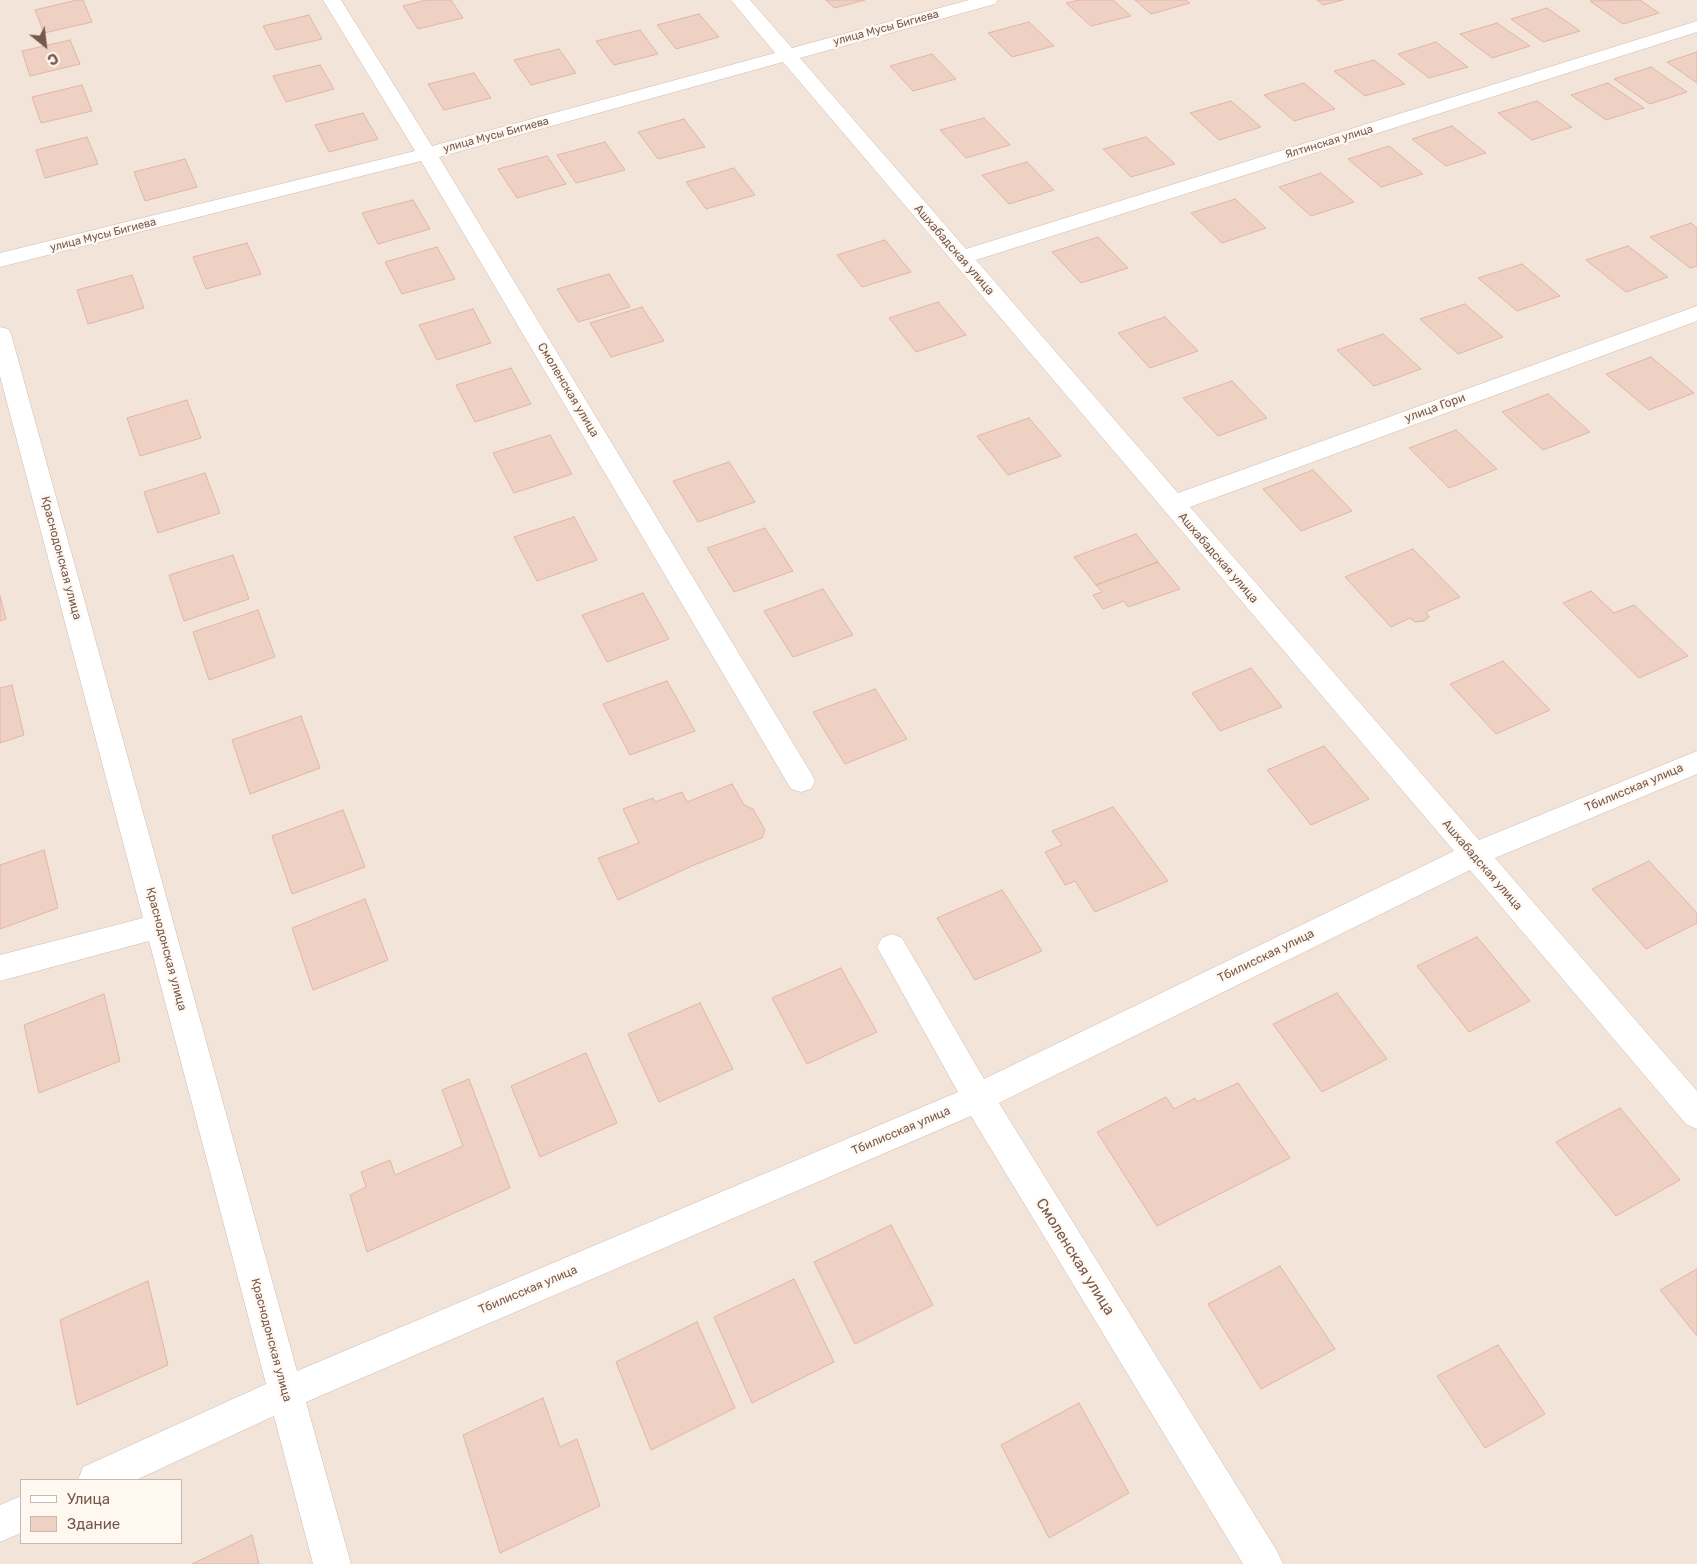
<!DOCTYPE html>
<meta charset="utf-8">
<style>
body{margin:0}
#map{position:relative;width:1697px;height:1564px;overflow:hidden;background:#fbf3ea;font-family:Rubik,sans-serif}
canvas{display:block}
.legend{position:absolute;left:20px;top:1479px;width:162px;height:65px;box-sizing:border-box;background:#fef8f1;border:1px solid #c7b8b0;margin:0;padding:6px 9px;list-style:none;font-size:15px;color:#75594f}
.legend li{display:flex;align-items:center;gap:10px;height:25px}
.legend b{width:25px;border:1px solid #c7b8b0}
.north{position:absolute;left:20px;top:20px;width:50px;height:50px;-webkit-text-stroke:4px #fef8f1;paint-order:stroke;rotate:151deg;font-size:14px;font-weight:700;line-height:20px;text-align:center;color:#75594f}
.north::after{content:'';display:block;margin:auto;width:18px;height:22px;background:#75594f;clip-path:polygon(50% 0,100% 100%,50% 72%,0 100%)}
</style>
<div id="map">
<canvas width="1697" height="1564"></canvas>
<ul class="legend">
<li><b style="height:6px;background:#fff"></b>Улица</li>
<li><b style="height:14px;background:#efd1c4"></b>Здание</li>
</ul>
<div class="north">С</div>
</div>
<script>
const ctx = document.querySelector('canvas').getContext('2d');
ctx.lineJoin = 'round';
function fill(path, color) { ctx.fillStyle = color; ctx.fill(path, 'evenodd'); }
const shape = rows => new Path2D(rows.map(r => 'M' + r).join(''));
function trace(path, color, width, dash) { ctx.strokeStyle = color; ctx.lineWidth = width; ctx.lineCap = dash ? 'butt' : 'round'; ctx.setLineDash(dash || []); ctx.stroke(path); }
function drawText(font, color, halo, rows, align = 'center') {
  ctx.font = font + ' Rubik,sans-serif'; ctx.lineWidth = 4.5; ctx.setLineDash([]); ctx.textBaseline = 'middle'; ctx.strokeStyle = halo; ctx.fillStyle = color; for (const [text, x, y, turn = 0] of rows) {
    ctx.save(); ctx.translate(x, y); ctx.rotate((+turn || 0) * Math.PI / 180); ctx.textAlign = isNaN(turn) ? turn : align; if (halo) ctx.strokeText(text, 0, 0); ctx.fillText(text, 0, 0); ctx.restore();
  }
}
fill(shape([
 [0,0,1697,0,1697,1564,0,1564],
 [21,1480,181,1480,181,1543,21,1543]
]), '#f3e4d9');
const building = shape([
 [77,0,83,0,92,22,44,33,35,10,77,0],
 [426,0,451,0,463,18,418,29,403,6,426,0],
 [826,0,865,0,834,8,826,0],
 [1079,0,1113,0,1131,16,1091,26,1066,3,1079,0],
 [1135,0,1186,0,1190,3,1151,14,1135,0],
 [1317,0,1343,0,1323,5,1317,0],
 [1640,0,1659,13,1623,24,1590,1,1640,0],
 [1547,8,1580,31,1543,42,1511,19,1547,8],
 [699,14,719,37,676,49,657,25,699,14],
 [309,15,322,39,276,50,263,26,309,15],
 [1029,22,1054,46,1012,57,988,33,1029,22],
 [1497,23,1530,46,1492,58,1460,34,1497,23],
 [640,30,658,54,614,65,596,41,640,30],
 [70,40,80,64,30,76,22,51,70,40],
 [1436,42,1468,67,1429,78,1398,54,1436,42],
 [559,49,576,73,531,85,514,60,559,49],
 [1697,52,1697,83,1667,62,1697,52],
 [932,54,956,79,913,91,890,66,932,54],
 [1374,60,1405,84,1365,96,1334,71,1374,60],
 [320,65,334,89,286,102,273,76,320,65],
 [1651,67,1687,92,1650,104,1614,79,1651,67],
 [474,73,491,98,444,110,428,84,474,73],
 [1304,83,1335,109,1294,121,1264,95,1304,83],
 [1608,83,1644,108,1606,120,1571,95,1608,83],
 [82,85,92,111,41,123,32,97,82,85],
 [1231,101,1261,127,1219,140,1190,113,1231,101],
 [1537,101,1572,127,1532,140,1498,113,1537,101],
 [363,113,378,139,329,152,315,125,363,113],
 [984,118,1010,145,966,158,940,130,984,118],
 [684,119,705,147,658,159,638,132,684,119],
 [1452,126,1486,153,1446,166,1412,139,1452,126],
 [87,137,98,164,45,178,36,150,87,137],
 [1146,137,1175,164,1131,177,1103,149,1146,137],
 [605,142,625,170,576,183,557,155,605,142],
 [1389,146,1423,174,1381,187,1348,159,1389,146],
 [547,156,566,184,517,198,498,169,547,156],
 [185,159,197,187,145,201,134,172,185,159],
 [1027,162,1054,190,1009,204,982,175,1027,162],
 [734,168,755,195,706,209,686,182,734,168],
 [1321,173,1354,202,1311,216,1279,187,1321,173],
 [1235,199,1266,228,1222,243,1191,213,1235,199],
 [413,200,430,229,378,244,362,213,413,200],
 [1691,223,1697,228,1697,266,1690,268,1650,237,1691,223],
 [1098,237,1128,268,1081,283,1052,252,1098,237],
 [885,240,911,272,862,287,837,255,885,240],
 [247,243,261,274,206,289,193,257,247,243],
 [1628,246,1668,277,1626,292,1586,260,1628,246],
 [437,247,455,279,402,294,385,262,437,247],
 [1522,264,1560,296,1517,311,1478,278,1522,264],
 [609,274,630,307,578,322,557,289,609,274],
 [132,275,144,308,88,324,77,290,132,275],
 [938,302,966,335,916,352,889,318,938,302],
 [1465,304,1503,337,1458,354,1420,319,1465,304],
 [642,307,664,341,611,357,590,323,642,307],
 [473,309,491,343,437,360,419,325,473,309],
 [1165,317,1198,351,1150,368,1118,333,1165,317],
 [1383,334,1421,369,1374,386,1337,350,1383,334],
 [1651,357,1694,393,1649,410,1606,374,1651,357],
 [511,368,531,404,475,422,456,385,511,368],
 [1232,381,1267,418,1218,436,1183,398,1232,381],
 [1548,394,1590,432,1543,450,1502,412,1548,394],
 [187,400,201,438,140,456,127,418,187,400],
 [1029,418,1061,456,1008,475,977,436,1029,418],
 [1456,430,1497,469,1449,488,1409,448,1456,430],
 [550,435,572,474,514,493,493,453,550,435],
 [729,462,755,502,698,522,673,481,729,462],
 [1313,470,1352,511,1301,531,1263,489,1313,470],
 [205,473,220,513,158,533,144,492,205,473],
 [574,517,597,560,537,581,514,537,574,517],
 [765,528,793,571,734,592,707,548,765,528],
 [1136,534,1158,562,1096,585,1074,557,1136,534],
 [1413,549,1460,597,1426,612,1429,617,1424,621,1415,622,1410,618,1391,627,1345,577,1413,549],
 [233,555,249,599,184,621,169,575,233,555],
 [1158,562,1180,589,1128,607,1124,601,1103,609,1093,595,1102,592,1096,585,1158,562],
 [823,589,853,635,793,657,764,611,823,589],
 [1591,591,1614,613,1634,605,1688,656,1639,678,1563,603,1591,591],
 [643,593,669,639,607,662,582,615,643,593],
 [0,596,6,619,0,621,0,596],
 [258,610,275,657,209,680,193,632,258,610],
 [1503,661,1550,710,1496,734,1450,684,1503,661],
 [1251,668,1282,707,1220,731,1192,693,1251,668],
 [667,681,695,731,630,755,603,704,667,681],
 [12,685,24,735,0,743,0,688,12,685],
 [875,689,907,739,845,764,813,712,875,689],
 [301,716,320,768,250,794,232,740,301,716],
 [1324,746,1369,799,1311,825,1267,770,1324,746],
 [732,784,744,805,753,809,765,830,762,838,694,865,618,900,598,858,639,843,623,809,653,798,655,802,682,792,687,802,732,784],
 [1113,807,1168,881,1095,912,1075,881,1065,885,1045,852,1062,845,1052,831,1113,807],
 [343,810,365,867,292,894,272,836,343,810],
 [44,850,58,908,0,929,0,865,44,850],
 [1649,861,1697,913,1697,923,1646,949,1592,889,1649,861],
 [1002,890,1042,951,975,980,937,918,1002,890],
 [365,899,388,960,313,990,292,928,365,899],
 [1477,937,1530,1001,1469,1032,1417,966,1477,937],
 [841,968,877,1032,807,1064,772,998,841,968],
 [1337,993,1387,1059,1322,1092,1273,1024,1337,993],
 [104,994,120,1061,39,1093,24,1025,104,994],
 [700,1003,733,1069,659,1102,628,1034,700,1003],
 [586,1053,617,1123,540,1157,511,1086,586,1053],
 [469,1079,510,1188,367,1252,350,1195,366,1187,361,1172,390,1160,395,1175,463,1146,442,1090,469,1079],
 [1238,1083,1290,1158,1157,1226,1097,1132,1166,1097,1174,1109,1195,1098,1197,1102,1238,1083],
 [1620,1108,1680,1180,1616,1216,1556,1142,1620,1108],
 [891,1225,933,1305,855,1344,814,1262,891,1225],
 [1280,1266,1335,1349,1261,1389,1208,1304,1280,1266],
 [1697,1269,1697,1336,1660,1290,1697,1269],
 [794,1279,834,1362,752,1403,714,1317,794,1279],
 [148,1281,168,1365,77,1405,60,1320,148,1281],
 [697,1322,735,1408,651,1450,616,1362,697,1322],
 [1498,1345,1545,1414,1485,1448,1437,1376,1498,1345],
 [543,1398,560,1447,577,1439,600,1506,500,1553,463,1435,543,1398],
 [1079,1403,1129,1493,1049,1538,1001,1445,1079,1403],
 [252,1535,259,1564,192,1564,252,1535]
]);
fill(building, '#efd1c4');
trace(building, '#e1b6a5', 1);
const minor = shape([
 [323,0,341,0,432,146,775,53,731,0,750,0,792,48,969,0,998,0,995,4,800,58,966,249,1697,21,1697,32,976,260,1178,493,1697,306,1697,321,1190,507,1479,840,1697,751,1697,774,1495,858,1697,1091,1697,1129,1686,1124,1470,870,999,1103,1277,1551,1283,1564,1243,1564,971,1116,306,1402,351,1564,313,1564,274,1416,136,1480,78,1480,83,1467,266,1384,149,941,0,981,0,955,143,918,0,376,0,327,8,329,11,334,297,1371,958,1092,882,956,877,947,882,938,892,934,902,938,984,1079,1454,851,783,62,439,157,811,773,815,781,811,789,801,792,791,789,421,161,0,267,0,253,415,151,323,0],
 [21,1496,21,1533,0,1542,0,1505,21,1496]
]);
trace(minor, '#cdbbb1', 1);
fill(minor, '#fff');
drawText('11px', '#75594f', '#fef8f1', [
 ["улица Мусы Бигиева",886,28,-15],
 ["улица Мусы Бигиева",496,135,-15],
 ["Ялтинская улица",1329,142,-17],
 ["улица Мусы Бигиева",103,235,-14]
]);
drawText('12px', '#75594f', '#fef8f1', [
 ["Ашхабадская улица",954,250,49],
 ["Смоленская улица",568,390,59],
 ["улица Гори",1435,408,-20],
 ["Краснодонская улица",61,558,75],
 ["Ашхабадская улица",1218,558,49],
 ["Тбилисская улица",1634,788,-23],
 ["Ашхабадская улица",1482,865,49],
 ["Краснодонская улица",166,949,75],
 ["Тбилисская улица",1266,956,-26],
 ["Тбилисская улица",901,1131,-23],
 ["Тбилисская улица",528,1290,-23],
 ["Краснодонская улица",271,1340,75]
]);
drawText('15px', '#75594f', '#fef8f1', [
 ["Смоленская улица",1075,1257,58]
]);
</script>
